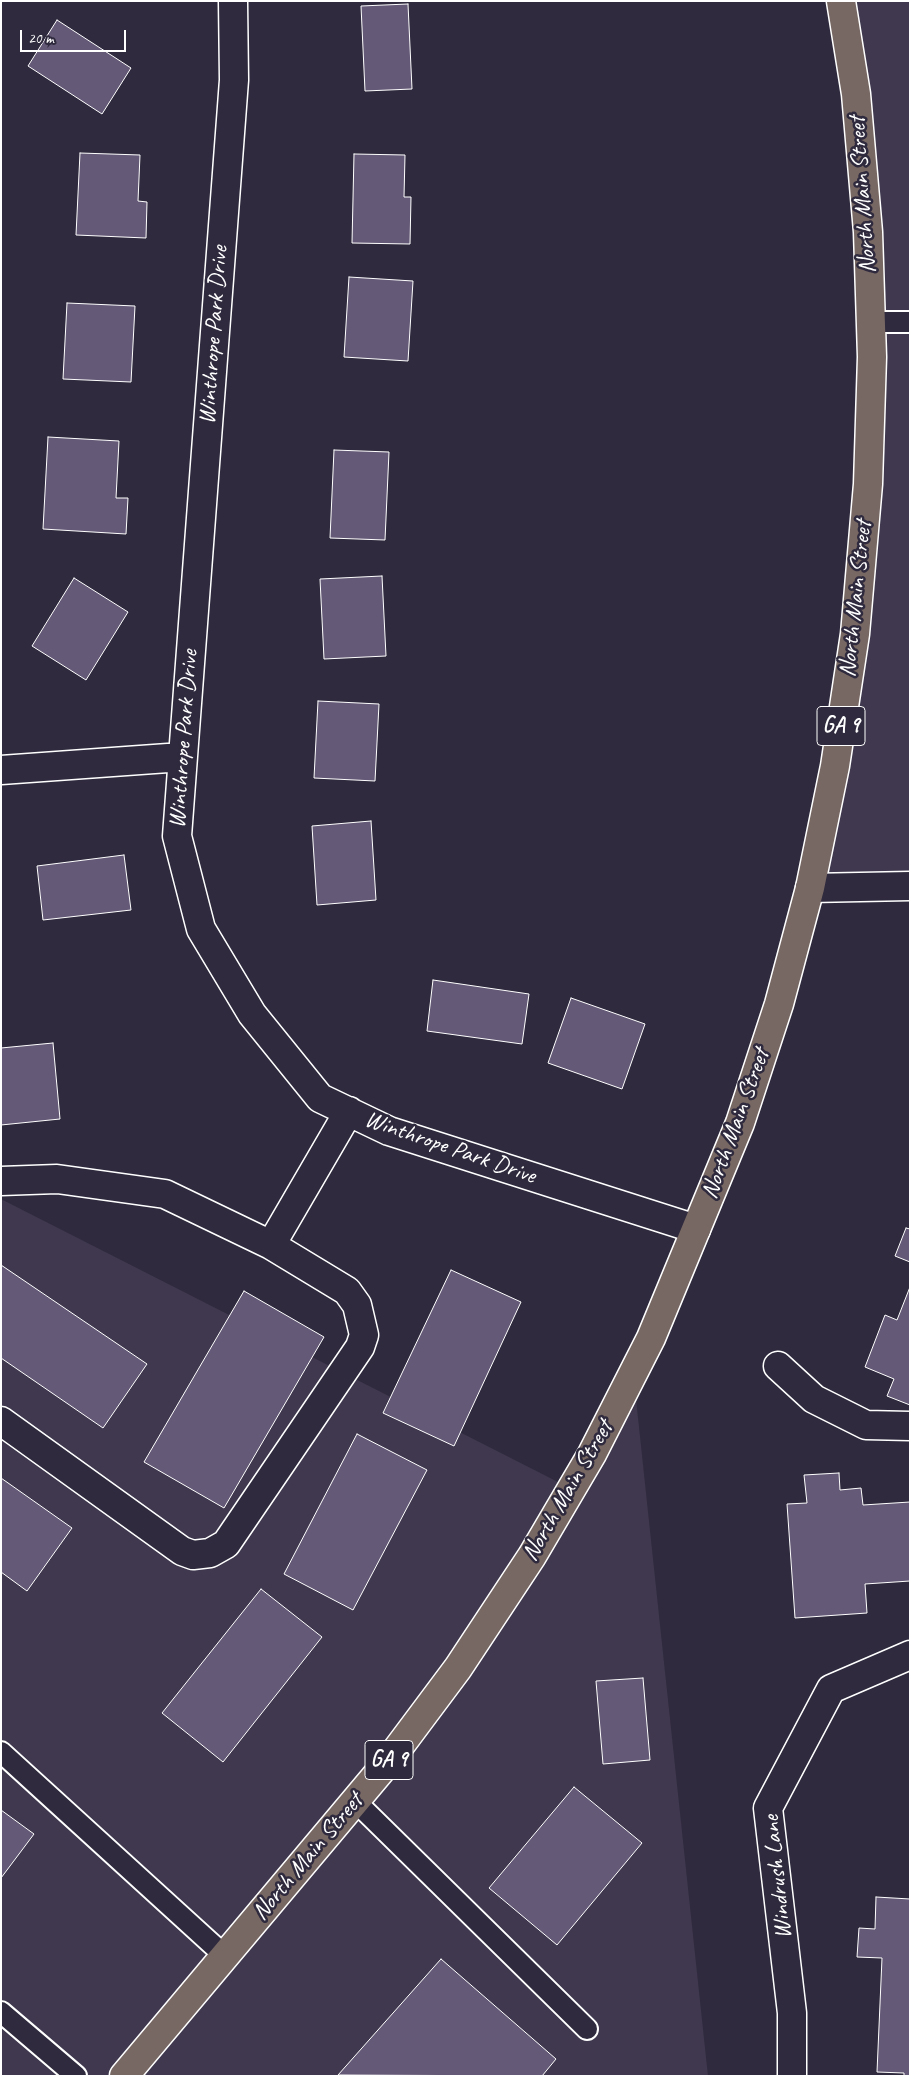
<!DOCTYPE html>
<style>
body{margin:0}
#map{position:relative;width:911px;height:2077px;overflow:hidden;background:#2f2a3d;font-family:Caveat,sans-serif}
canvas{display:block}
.frame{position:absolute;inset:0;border:2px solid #fff;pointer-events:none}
.scale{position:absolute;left:20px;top:30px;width:106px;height:22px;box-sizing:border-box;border:2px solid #fff;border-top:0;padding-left:6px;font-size:15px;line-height:18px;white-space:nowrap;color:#fff;-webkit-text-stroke:4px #2f2a3d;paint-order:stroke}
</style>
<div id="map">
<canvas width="911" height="2077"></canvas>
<div class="frame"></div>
<div class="scale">20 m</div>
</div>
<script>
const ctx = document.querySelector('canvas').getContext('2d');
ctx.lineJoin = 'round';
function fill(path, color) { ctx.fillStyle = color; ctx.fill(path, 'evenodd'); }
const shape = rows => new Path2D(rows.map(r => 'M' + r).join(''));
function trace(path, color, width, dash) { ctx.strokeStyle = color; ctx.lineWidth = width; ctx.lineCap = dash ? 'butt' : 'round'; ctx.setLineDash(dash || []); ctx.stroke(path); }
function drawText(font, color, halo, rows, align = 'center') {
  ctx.font = font + ' Caveat,sans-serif'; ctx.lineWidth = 5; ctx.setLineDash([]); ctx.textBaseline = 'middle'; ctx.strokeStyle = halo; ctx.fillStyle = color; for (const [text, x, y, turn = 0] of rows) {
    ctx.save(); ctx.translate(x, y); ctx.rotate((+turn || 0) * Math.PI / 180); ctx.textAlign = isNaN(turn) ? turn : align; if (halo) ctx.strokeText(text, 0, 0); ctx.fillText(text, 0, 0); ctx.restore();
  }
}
fill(shape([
 [854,1,910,1,910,876,808,878,858,640,869,337],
 [1,1199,562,1484,632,1361,708,2076,1,2076]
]), '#3f384e');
const building = shape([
 [408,4,412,89,365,91,361,6,408,4],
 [57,20,131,68,102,114,28,66,57,20],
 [80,153,140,155,138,201,147,202,146,238,76,235,80,153],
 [354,154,405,155,404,197,411,197,410,244,352,243,354,154],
 [349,277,413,281,408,361,344,357,349,277],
 [67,303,135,306,131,382,63,379,67,303],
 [48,437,119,441,116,498,128,498,126,534,43,529,48,437],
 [334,450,389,452,385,540,330,538,334,450],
 [382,576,386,656,324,659,320,579,382,576],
 [74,578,128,612,86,680,32,646,74,578],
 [318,701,379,704,375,781,314,778,318,701],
 [371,821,376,900,317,905,312,826,371,821],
 [124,855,131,910,43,920,37,866,124,855],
 [433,980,529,994,522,1044,427,1031,433,980],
 [571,998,645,1024,622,1089,548,1063,571,998],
 [53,1043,60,1119,1,1125,1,1048,53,1043],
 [906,1228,910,1229,910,1262,895,1256,906,1228],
 [1,1265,147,1364,103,1428,1,1358,1,1265],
 [451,1270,521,1302,454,1446,383,1413,451,1270],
 [910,1287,910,1405,887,1396,894,1379,865,1367,885,1315,897,1320,910,1287],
 [244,1291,324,1337,224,1508,144,1462,244,1291],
 [357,1434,427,1470,353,1610,284,1574,357,1434],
 [839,1473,840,1490,861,1488,863,1505,910,1502,910,1581,865,1584,867,1613,795,1618,787,1504,807,1503,804,1475,839,1473],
 [1,1478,72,1528,27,1591,1,1572,1,1478],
 [261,1589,322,1637,223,1762,162,1713,261,1589],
 [643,1678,650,1760,603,1764,596,1681,643,1678],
 [574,1787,642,1843,557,1945,489,1888,574,1787],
 [1,1810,34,1834,1,1878,1,1810],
 [876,1897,910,1899,910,2076,904,2076,904,2073,877,2072,882,1958,857,1957,859,1928,875,1929,876,1897],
 [441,1959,556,2059,542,2076,338,2075,441,1959]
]);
fill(building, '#645976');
trace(building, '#fff', 1);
const lane = shape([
 [870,322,910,322],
 [1,1752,225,1956],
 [355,1801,587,2029],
 [1,2012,76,2076]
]);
const street = shape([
 [233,1,234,80,177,836,201,929,252,1014,320,1098,389,1131,696,1229],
 [1,770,182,757],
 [1,1181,57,1179,165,1194,271,1245,349,1111],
 [778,1366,814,1399,866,1425,910,1426],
 [1,1421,182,1551,193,1555,210,1553,226,1544,360,1347,364,1335,357,1305,347,1291,271,1245],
 [792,2076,792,2013,768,1808,831,1689,910,1655]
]);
const secondary = shape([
 [810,888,910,886]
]);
const primary = shape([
 [124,2076,387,1763,458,1668,532,1556,592,1454,651,1338,740,1123,779,1004,810,888,835,766,855,634,868,484,872,357,868,232,856,94,841,1]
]);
trace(lane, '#fff', 24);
trace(street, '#fff', 31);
trace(secondary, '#fff', 31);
trace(primary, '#fff', 31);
trace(lane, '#2f2a3d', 20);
trace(street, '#2f2a3d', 28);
trace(secondary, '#2f2a3d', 28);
trace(primary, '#776864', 28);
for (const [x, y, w] of [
 [841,726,48],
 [389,1760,48]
]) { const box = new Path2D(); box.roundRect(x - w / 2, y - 19.5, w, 39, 4); ctx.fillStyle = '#2f2a3d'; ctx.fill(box); trace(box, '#fff', 1); }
drawText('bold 22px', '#fff', null, [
 ["GA 9",841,726],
 ["GA 9",389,1760]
]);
drawText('24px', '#fff', '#2f2a3d', [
 ["North Main Street",863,195,-94],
 ["Winthrope Park Drive",214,335,-86],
 ["North Main Street",856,599,-84],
 ["Winthrope Park Drive",184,739,-86],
 ["North Main Street",736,1124,-70],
 ["Winthrope Park Drive",450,1148,19],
 ["North Main Street",568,1491,-60],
 ["North Main Street",308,1857,-50],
 ["Windrush Lane",778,1877,-96]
]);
</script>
